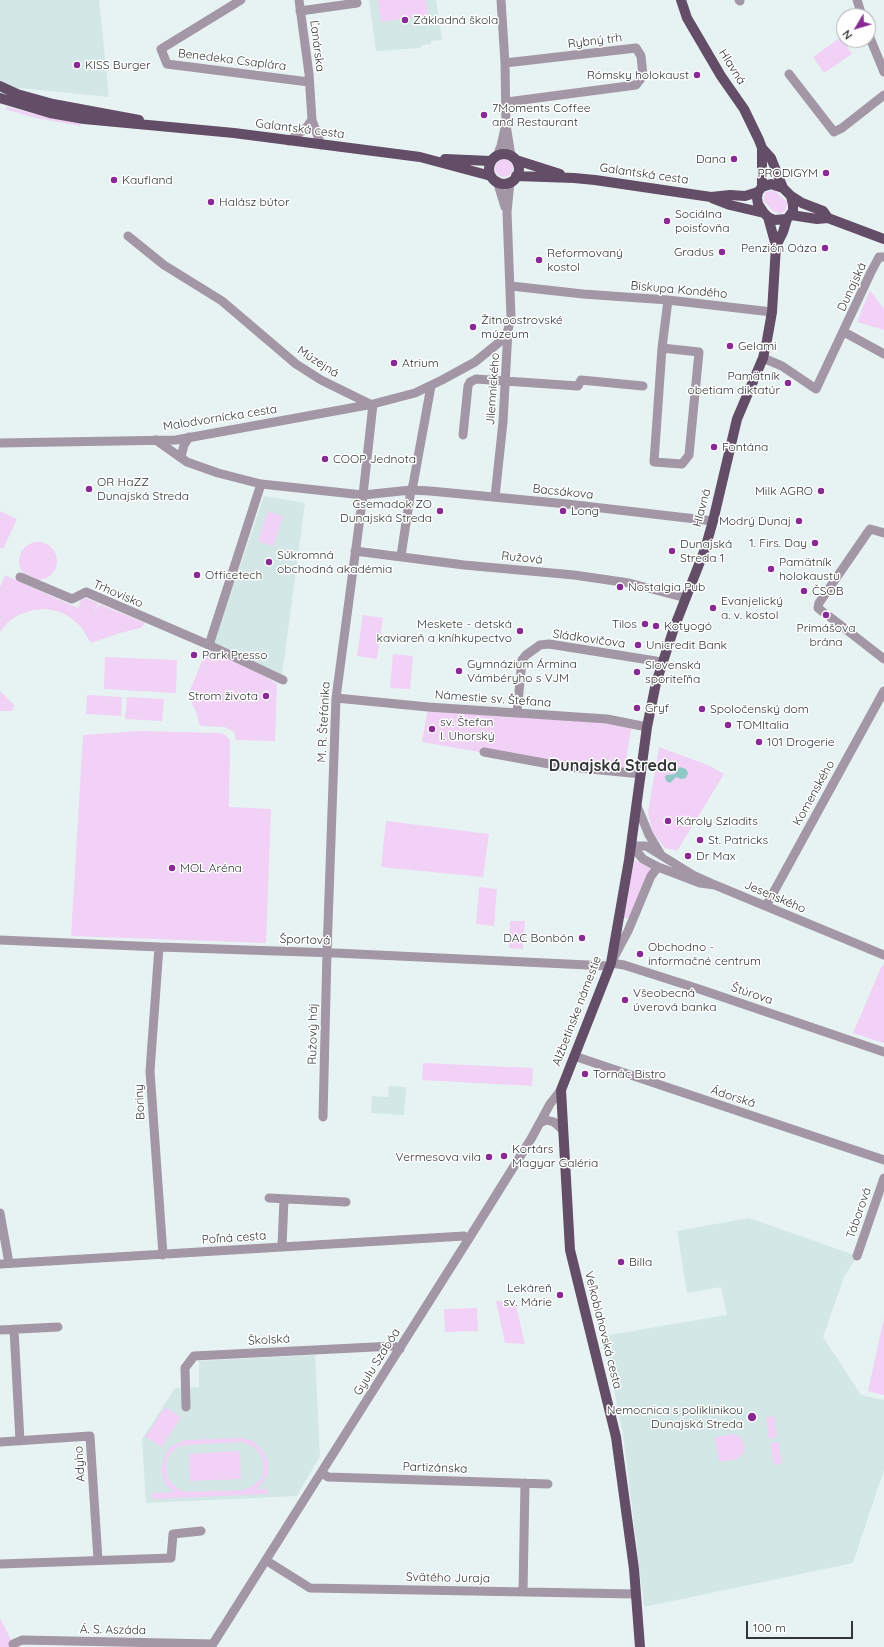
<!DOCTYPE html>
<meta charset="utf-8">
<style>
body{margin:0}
#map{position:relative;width:884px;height:1647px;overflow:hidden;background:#e7f3f2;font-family:Quicksand,sans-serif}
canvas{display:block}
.north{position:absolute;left:836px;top:8px;width:40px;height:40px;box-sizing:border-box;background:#fff;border:1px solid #adafaf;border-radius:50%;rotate:232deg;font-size:11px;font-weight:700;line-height:16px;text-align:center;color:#323636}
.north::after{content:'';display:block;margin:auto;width:14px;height:18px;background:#882994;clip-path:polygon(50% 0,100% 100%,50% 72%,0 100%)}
.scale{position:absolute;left:746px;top:1621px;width:107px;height:18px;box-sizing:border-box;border:2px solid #323636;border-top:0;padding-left:5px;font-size:12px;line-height:14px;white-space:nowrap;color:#323636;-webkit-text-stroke:3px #fff;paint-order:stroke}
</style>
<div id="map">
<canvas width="884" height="1647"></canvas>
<div class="north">N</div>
<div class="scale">100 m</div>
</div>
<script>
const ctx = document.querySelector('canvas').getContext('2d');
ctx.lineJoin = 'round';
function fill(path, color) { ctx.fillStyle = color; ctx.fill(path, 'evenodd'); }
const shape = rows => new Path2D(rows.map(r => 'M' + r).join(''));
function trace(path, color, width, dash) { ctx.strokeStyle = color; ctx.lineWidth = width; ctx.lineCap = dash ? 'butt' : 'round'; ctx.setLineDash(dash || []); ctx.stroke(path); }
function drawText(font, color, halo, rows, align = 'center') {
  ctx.font = font + ' Quicksand,sans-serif'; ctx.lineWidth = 3; ctx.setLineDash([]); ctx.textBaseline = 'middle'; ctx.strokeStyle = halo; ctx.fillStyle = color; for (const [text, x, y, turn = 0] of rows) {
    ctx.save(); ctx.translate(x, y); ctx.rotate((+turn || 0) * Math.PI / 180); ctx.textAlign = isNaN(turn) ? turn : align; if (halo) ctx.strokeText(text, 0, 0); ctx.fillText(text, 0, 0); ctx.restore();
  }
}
fill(shape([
 [0,0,99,0,109,97,21,88,0,96],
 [369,0,436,0,442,40,431,41,431,44,421,45,421,48,376,51],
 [264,496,305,503,282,675,214,643],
 [389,1086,406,1087,404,1115,371,1113,372,1096,388,1097],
 [749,1218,857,1256,844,1277,823,1337,861,1395,884,1400,884,1470,853,1563,644,1607,623,1434,603,1336,727,1315,721,1287,687,1293,677,1231],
 [315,1355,320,1456,297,1496,146,1503,142,1439,175,1388,199,1387,199,1361]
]), '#d2e7e6');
fill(shape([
 [378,0,426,0,428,16,381,22],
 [841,37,852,54,824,73,813,57],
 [8,107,46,117,81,124,80,126,36,118,5,109],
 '495 168a9 9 0 1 1 18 0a9 9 0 1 1-18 0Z',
 [774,190,787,202,786,210,781,214,773,211,764,201,764,196,766,192],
 [870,290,884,309,884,330,857,322],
 [0,511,17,519,3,549,0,547],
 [268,511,283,516,273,546,258,541],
 '19 561a19 19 0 1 1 38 0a19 19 0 1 1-38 0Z',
 [5,575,78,608,81,600,86,598,98,603,93,615,99,604,145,623,141,628,120,633,91,643,81,627,70,617,60,612,46,609,33,610,18,615,8,622,0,632,0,587],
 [363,615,383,618,377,659,357,656],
 [212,650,257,672,277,684,275,741,236,740,234,732,225,727,202,726,199,724,197,714,190,699,190,690,203,659,208,652],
 [393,654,413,656,410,689,390,688],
 [105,657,177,660,176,693,104,689],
 [0,691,14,705,12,711,0,711],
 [87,695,122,697,121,716,86,714],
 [127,697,164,699,162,721,125,719],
 [428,707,632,724,624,772,560,766,422,742],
 [137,731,220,733,225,735,230,740,229,807,271,809,266,943,71,936,83,735],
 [659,747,710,766,724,774,677,851,665,848,653,834,648,813],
 [386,821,489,834,483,877,381,867],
 [635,860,651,868,630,919,622,917],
 [479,887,497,889,494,926,476,924],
 [510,921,525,921,523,949,509,948],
 [882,965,884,966,884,1043,853,1033],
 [423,1063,533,1068,532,1086,422,1080],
 [496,1301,515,1301,525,1344,505,1343],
 [477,1308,478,1331,445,1332,444,1309],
 [884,1318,884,1395,868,1391],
 [165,1407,181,1417,162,1447,145,1437],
 [774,1416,777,1437,769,1439,766,1417],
 [732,1434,739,1436,742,1439,745,1448,743,1454,737,1459,719,1462,715,1437],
 [243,1438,253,1441,264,1452,268,1462,268,1473,263,1482,257,1489,268,1489,268,1494,152,1499,152,1493,174,1492,165,1483,161,1469,165,1454,171,1446,186,1440],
 [242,1442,256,1448,263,1460,264,1470,261,1479,250,1488,241,1490,188,1492,178,1489,168,1479,166,1470,166,1461,171,1453,177,1447,186,1445],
 [778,1442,782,1463,774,1465,770,1443],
 [240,1451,241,1479,190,1481,189,1454],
 [0,1618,13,1644,14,1647,0,1647]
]), '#f1d1f5');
fill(shape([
 [680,767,686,769,688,773,686,778,681,779,676,777,670,783,666,781,665,777,666,775,675,774,677,769]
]), '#8fc9c6');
trace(shape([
 [241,0,161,49,167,64,309,82],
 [299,0,309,74,312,120,321,145],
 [501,0,505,63,506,125,511,156],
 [739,0,740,1],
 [857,0,862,16],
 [300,11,357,3],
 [868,33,884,72],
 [505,63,636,48,641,56,643,76,636,85,507,102],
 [789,74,834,132,842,128,884,95],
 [289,141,306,128,312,120],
 [497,156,501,146,505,128],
 [497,181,505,207],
 [128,236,164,265,222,301,296,364,321,380,370,404],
 [511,286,583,294,668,300,772,312],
 [844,332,884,354],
 [662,348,699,352,689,455,682,464,654,462,662,348,668,300],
 [763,358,782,366,816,389,871,272,879,257,884,257],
 [463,435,468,386,470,382,476,379,578,386,581,380,643,386],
 [156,440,187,462,218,473,261,484,363,495,411,490,430,491,567,504,713,521],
 [0,443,176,440,373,404,415,393,442,380,475,362,502,340,508,330],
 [181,457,184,445,189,437],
 [495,497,503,422,508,330,511,317,507,212,510,182],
 [355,551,464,565,574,575,629,583,686,598],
 [401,556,411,490,413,485,431,386],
 [20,577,72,599,86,592,209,645,283,680],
 [823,612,818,608,819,603,870,529,884,533],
 [830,617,884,659],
 [209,645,261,484],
 [336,698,428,707,607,719,647,727],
 [517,713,522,660,526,655,540,645,549,644,662,662],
 [484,752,560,766,641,774],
 [637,806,649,835,660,853],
 [658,867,651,876,628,931,611,963,624,965,699,989,884,1052],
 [715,885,700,883,658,867,643,859,632,846,646,846,693,875,715,885,884,955],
 [766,906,884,691],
 [0,940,159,947,335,953,609,966],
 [159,947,150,1071,163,1255],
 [574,1056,884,1160],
 [323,1117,327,952,336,698,363,495,373,404],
 [540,1123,546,1120,554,1122,562,1129],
 [269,1198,346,1202],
 [0,1213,9,1263],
 [282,1246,284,1199],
 [857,1256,884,1178],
 [0,1264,464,1236,468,1240],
 [14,1329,20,1441],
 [0,1330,58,1327],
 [186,1407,185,1368,194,1356,394,1346,400,1349],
 [0,1442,90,1436,98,1560],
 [322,1473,328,1477,548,1484],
 [267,1561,310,1588,635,1594],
 [0,1564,171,1558,173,1534,201,1531],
 [523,1592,525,1483],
 [13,1644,22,1640,213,1644],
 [211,1647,468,1240,531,1139,550,1104,561,1090]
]), '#a396a5', 9);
trace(shape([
 [681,0,687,18,721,76,744,109,759,140,762,148,762,187],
 [0,86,17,94,53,104,139,120],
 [0,98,50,113,84,119,234,133,420,157,491,176],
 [762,148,771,158,783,188],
 '489 169a15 15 0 1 1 30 0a15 15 0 1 1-30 0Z',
 [445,159,491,161],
 [516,160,560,174],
 [516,176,574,178,595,180,711,197,730,195,745,196,758,192],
 [791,196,802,203,823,211,828,218],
 [712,198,730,205,764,213],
 [791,215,817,219,828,218,884,239],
 [768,217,776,246],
 [640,1647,634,1569,616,1437,570,1250,561,1090,611,963,629,860,647,727,656,683,674,628,705,549,713,521,737,419,763,358,767,340,772,312,776,246,783,232,787,219,793,211,793,205,791,196,783,188,771,184,762,187,758,192,757,198,758,204,764,213,768,217,774,220,787,219]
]), '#644d67', 10);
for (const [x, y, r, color] of [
 [405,20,4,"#882994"],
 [77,65,4,"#882994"],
 [697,75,4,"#882994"],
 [484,115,4,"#882994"],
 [734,159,4,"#882994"],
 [826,173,4,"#882994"],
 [114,180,4,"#882994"],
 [211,202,4,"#882994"],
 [667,221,4,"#882994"],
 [825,248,4,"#882994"],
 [722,252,4,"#882994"],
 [539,260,4,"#882994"],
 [473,327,4,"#882994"],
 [730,346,4,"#882994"],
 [394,363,4,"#882994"],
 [788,383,4,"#882994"],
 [714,447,4,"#882994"],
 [325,459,4,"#882994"],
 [89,489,4,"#882994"],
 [821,491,4,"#882994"],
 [440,511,4,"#882994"],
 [563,511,4,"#882994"],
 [799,521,4,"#882994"],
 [815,543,4,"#882994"],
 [672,551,4,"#882994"],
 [269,562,4,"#882994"],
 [771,569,4,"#882994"],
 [197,575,4,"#882994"],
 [620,587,4,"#882994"],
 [804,591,4,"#882994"],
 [713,608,4,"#882994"],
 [826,615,4,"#882994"],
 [645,624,4,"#882994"],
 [656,626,4,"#882994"],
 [520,631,4,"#882994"],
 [638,645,4,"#882994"],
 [194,655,4,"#882994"],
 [459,671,4,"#882994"],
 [637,672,4,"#882994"],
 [266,696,4,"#882994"],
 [637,708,4,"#882994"],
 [702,709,4,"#882994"],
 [728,725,4,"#882994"],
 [432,729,4,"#882994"],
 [759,742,4,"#882994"],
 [668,821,4,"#882994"],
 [700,840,4,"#882994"],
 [688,856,4,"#882994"],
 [172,868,4,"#882994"],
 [582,938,4,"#882994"],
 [640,954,4,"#882994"],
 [625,1000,4,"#882994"],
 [585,1074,4,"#882994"],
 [504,1156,4,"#882994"],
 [489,1157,4,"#882994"],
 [621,1262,4,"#882994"],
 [560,1295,4,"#882994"],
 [752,1417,5,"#882994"]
]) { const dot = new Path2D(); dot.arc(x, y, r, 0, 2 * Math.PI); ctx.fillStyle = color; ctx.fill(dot); trace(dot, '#fff', 1.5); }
drawText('12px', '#323636', '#fff', [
 ["Základná škola",413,20],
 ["KISS Burger",85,65],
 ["Rómsky holokaust",689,75,"right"],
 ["7Moments Coffee",492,108],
 ["and Restaurant",492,122],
 ["Dana",726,159,"right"],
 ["PRODIGYM",818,173,"right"],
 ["Kaufland",122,180],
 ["Halász bútor",219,202],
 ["Sociálna",675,214],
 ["poisťovňa",675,228],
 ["Penzión Oáza",817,248,"right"],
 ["Gradus",714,252,"right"],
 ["Reformovaný",547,253],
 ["kostol",547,267],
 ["Žitnoostrovské",481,320],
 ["múzeum",481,334],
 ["Gelami",738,346],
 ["Atrium",402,363],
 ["Pamätník",780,376,"right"],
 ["obetiam diktatúr",780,390,"right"],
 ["Fontána",722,447],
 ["COOP Jednota",333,459],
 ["OR HaZZ",97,482],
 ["Dunajská Streda",97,496],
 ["Milk AGRO",813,491,"right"],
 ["Csemadok ZO",432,504,"right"],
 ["Dunajská Streda",432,518,"right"],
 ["Long",571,511],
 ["Modrý Dunaj",791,521,"right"],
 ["1. Firs. Day",807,543,"right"],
 ["Dunajská",680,544],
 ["Streda 1",680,558],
 ["Súkromná",277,555],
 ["obchodná akadémia",277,569],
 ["Pamätník",779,562],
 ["holokaustu",779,576],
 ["Officetech",205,575],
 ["Nostalgia Pub",628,587],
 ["ČSOB",812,591],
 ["Evanjelický",721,601],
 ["a. v. kostol",721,615],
 ["Meskete - detská",512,624,"right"],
 ["kaviareň a kníhkupectvo",512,638,"right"],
 ["Tilos",637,624,"right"],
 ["Kotyogó",664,626],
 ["Primášova",826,628,"center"],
 ["brána",826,642,"center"],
 ["Unicredit Bank",646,645],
 ["Park Presso",202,655],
 ["Gymnázium Ármina",467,664],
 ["Vámbéryho s VJM",467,678],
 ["Slovenská",645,665],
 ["sporiteľňa",645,679],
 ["Strom života",258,696,"right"],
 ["Gryf",645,708],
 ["Spoločenský dom",710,709],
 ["sv. Štefan",440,722],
 ["I. Uhorský",440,736],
 ["TOMItalia",736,725],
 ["101 Drogerie",767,742],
 ["Károly Szladits",676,821],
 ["St. Patricks",708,840],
 ["Dr Max",696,856],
 ["MOL Aréna",180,868],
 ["DAC Bonbón",574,938,"right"],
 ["Obchodno -",648,947],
 ["informačné centrum",648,961],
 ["Všeobecná",633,993],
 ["úverová banka",633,1007],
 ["Tornác Bistro",593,1074],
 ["Kortárs",512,1149],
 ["Magyar Galéria",512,1163],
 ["Vermesova vila",481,1157,"right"],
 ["Billa",629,1262],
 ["Lekáreň",552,1288,"right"],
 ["sv. Márie",552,1302,"right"],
 ["Nemocnica s poliklinikou",743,1410,"right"],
 ["Dunajská Streda",743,1424,"right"]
], 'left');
drawText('12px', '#323636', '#fff', [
 ["Rybný trh",595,41,-7],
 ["Ľanárska",317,46,83],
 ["Benedeka Csaplára",232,60,7],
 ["Hlavná",732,67,58],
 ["Galantská cesta",300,129,7],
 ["Galantská cesta",644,174,8],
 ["Dunajská",852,287,-65],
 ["Biskupa Kondého",679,290,5],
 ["Múzejná",318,362,33],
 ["Jilemnického",493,389,-86],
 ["Malodvornícka cesta",220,418,-9],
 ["Bacsákova",563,492,6],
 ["Hlavná",702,508,-75],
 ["Ružová",522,558,6],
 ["Trhovisko",118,594,23],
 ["Sládkovičova",589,639,8],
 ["Námestie sv. Štefana",493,699,4],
 ["M. R. Štefánika",324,722,-87],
 ["Komenského",814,793,-61],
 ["Jesenského",775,897,23],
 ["Športová",305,940,2],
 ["Štúrova",752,994,19],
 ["Alžbetínske námestie",577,1011,-69],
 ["Ružový háj",313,1034,-89],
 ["Ádorská",733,1097,18],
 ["Boriny",140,1102,-93],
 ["Táborová",859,1213,-71],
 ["Poľná cesta",234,1238,-4],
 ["Veľkoblahovská cesta",603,1330,76],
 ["Školská",269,1340,-3],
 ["Gyulu Szabóa",377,1362,-58],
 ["Adyho",80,1464,-94],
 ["Partizánska",435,1468,2],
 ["Svätého Juraja",448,1578,1],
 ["Á. S. Aszáda",113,1630,1]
]);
drawText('bold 16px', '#323636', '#fff', [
 ["Dunajská Streda",613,766]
]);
</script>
